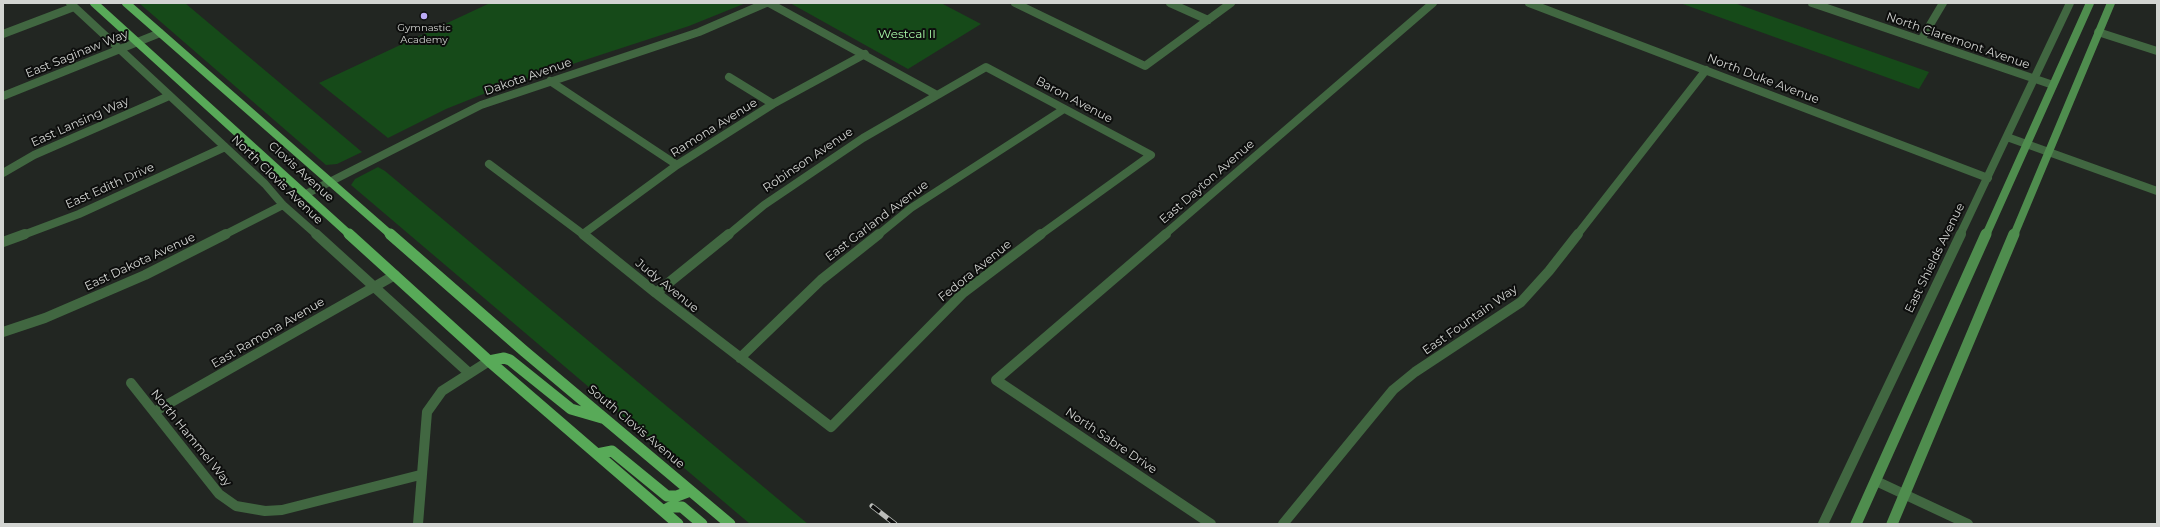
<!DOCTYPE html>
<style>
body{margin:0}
#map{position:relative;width:2160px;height:527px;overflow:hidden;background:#222622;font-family:Montserrat,sans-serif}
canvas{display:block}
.frame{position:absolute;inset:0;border:4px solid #d2d4d1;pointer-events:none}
</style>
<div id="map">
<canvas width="2160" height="527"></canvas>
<div class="frame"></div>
</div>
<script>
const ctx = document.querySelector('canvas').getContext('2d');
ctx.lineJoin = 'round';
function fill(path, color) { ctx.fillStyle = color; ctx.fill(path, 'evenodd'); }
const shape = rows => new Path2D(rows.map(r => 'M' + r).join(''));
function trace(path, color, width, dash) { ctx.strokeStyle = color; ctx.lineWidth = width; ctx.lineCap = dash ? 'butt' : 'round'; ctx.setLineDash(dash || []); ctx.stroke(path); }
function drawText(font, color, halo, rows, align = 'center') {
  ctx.font = font + ' Montserrat,sans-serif'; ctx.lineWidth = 4; ctx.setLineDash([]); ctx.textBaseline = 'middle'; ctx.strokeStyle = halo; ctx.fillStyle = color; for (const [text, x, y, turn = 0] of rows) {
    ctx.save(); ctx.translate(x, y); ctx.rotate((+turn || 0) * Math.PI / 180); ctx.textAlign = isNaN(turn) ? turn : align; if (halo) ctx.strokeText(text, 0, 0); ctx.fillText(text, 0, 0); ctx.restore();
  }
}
fill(shape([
 [139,3,185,3,362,152,337,164,326,165],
 [490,3,746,3,689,26,496,89,446,109,388,138,319,83],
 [790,3,941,3,981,24,908,69],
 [1680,3,1734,3,1929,72,1919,89],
 [378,167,385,171,808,524,750,524,351,185,355,179]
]), '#164a19');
trace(shape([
 [70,3,265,184,283,205,317,235],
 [769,3,937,95],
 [1015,3,1145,66,1231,3],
 [1170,3,1208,20],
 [1529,3,1988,178],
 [1812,3,2053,85],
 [2098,32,2157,51],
 [3,34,74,7],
 [1921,40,1943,3],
 [729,77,773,104],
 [550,81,677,165],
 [3,96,160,33],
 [2007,137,2157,191],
 [489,164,584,235],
 [3,173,34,155,169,96],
 [306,194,481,105,699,32,766,3],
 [583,234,677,165,773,104,865,54],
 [23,235,79,214,225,147],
 [224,235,283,205],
 [728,235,764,205,863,138,986,67,1151,155,1040,235],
 [878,235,911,208,1064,109],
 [1164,235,1433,3],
 [1577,235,1706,70],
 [1960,235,2070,3]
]), '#416741', 8);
trace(shape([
 [316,234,469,373],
 [583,234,656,293],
 [1166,234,996,380,1211,524],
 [3,242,25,234],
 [656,293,831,427,963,293,1041,234],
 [656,293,729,234],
 [3,332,45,318,145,275,226,234],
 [740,358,821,280,879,234],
 [131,383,219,494,236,506,265,511,282,510,420,475],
 [154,412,395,275],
 [1876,481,1968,524],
 [418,524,427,412,442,391,489,361],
 [1283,524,1393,390,1415,372,1521,302,1549,271,1578,234],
 [1823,524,1961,234]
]), '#416741', 10);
trace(shape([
 [1986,235,2090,3],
 [2014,235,2111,3]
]), '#4f8d4e', 8);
trace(shape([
 [1856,524,1986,234],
 [1892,524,2014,234]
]), '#4f8d4e', 11);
trace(shape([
 [94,3,350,235],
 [126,3,391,235]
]), '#58aa58', 8);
trace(shape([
 [349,234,489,361,678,524],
 [390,234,524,351,730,524],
 [489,361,504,358,510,360,571,409,602,418],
 [597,454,612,451,667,496,677,496,690,491],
 [663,511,670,507,682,507,702,524]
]), '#58aa58', 11);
const rail = shape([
 [872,506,895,524]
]);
trace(rail, '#bbbdba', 5);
trace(rail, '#0d0e0d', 3.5, [10]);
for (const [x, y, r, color] of [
 [424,16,4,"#bbaaf6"]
]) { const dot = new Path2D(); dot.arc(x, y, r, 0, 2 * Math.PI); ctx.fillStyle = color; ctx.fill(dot); trace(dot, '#0d0e0d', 1.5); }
drawText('10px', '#d2d4d1', '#0d0e0d', [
 ["Gymnastic",424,28],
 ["Academy",424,40]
]);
drawText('12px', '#a6f7a5', '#0d0e0d', [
 ["Westcal II",907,34]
]);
drawText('12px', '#d2d4d1', '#0d0e0d', [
 ["North Claremont Avenue",1958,41,19],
 ["East Saginaw Way",77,54,-22],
 ["Dakota Avenue",528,77,-19],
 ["North Duke Avenue",1763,79,21],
 ["Baron Avenue",1074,100,28],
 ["East Lansing Way",80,122,-24],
 ["Ramona Avenue",714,128,-32],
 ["Robinson Avenue",808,160,-34],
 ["Clovis Avenue",301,172,42],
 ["North Clovis Avenue",277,180,44],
 ["East Dayton Avenue",1207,182,-41],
 ["East Edith Drive",110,186,-24],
 ["East Garland Avenue",877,221,-37],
 ["East Shields Avenue",1935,258,-64],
 ["East Dakota Avenue",140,262,-25],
 ["Fedora Avenue",975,271,-39],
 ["Judy Avenue",667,286,39],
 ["East Fountain Way",1470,320,-35],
 ["East Ramona Avenue",268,333,-30],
 ["South Clovis Avenue",636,427,40],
 ["North Hammel Way",191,438,51],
 ["North Sabre Drive",1111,441,34]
]);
</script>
